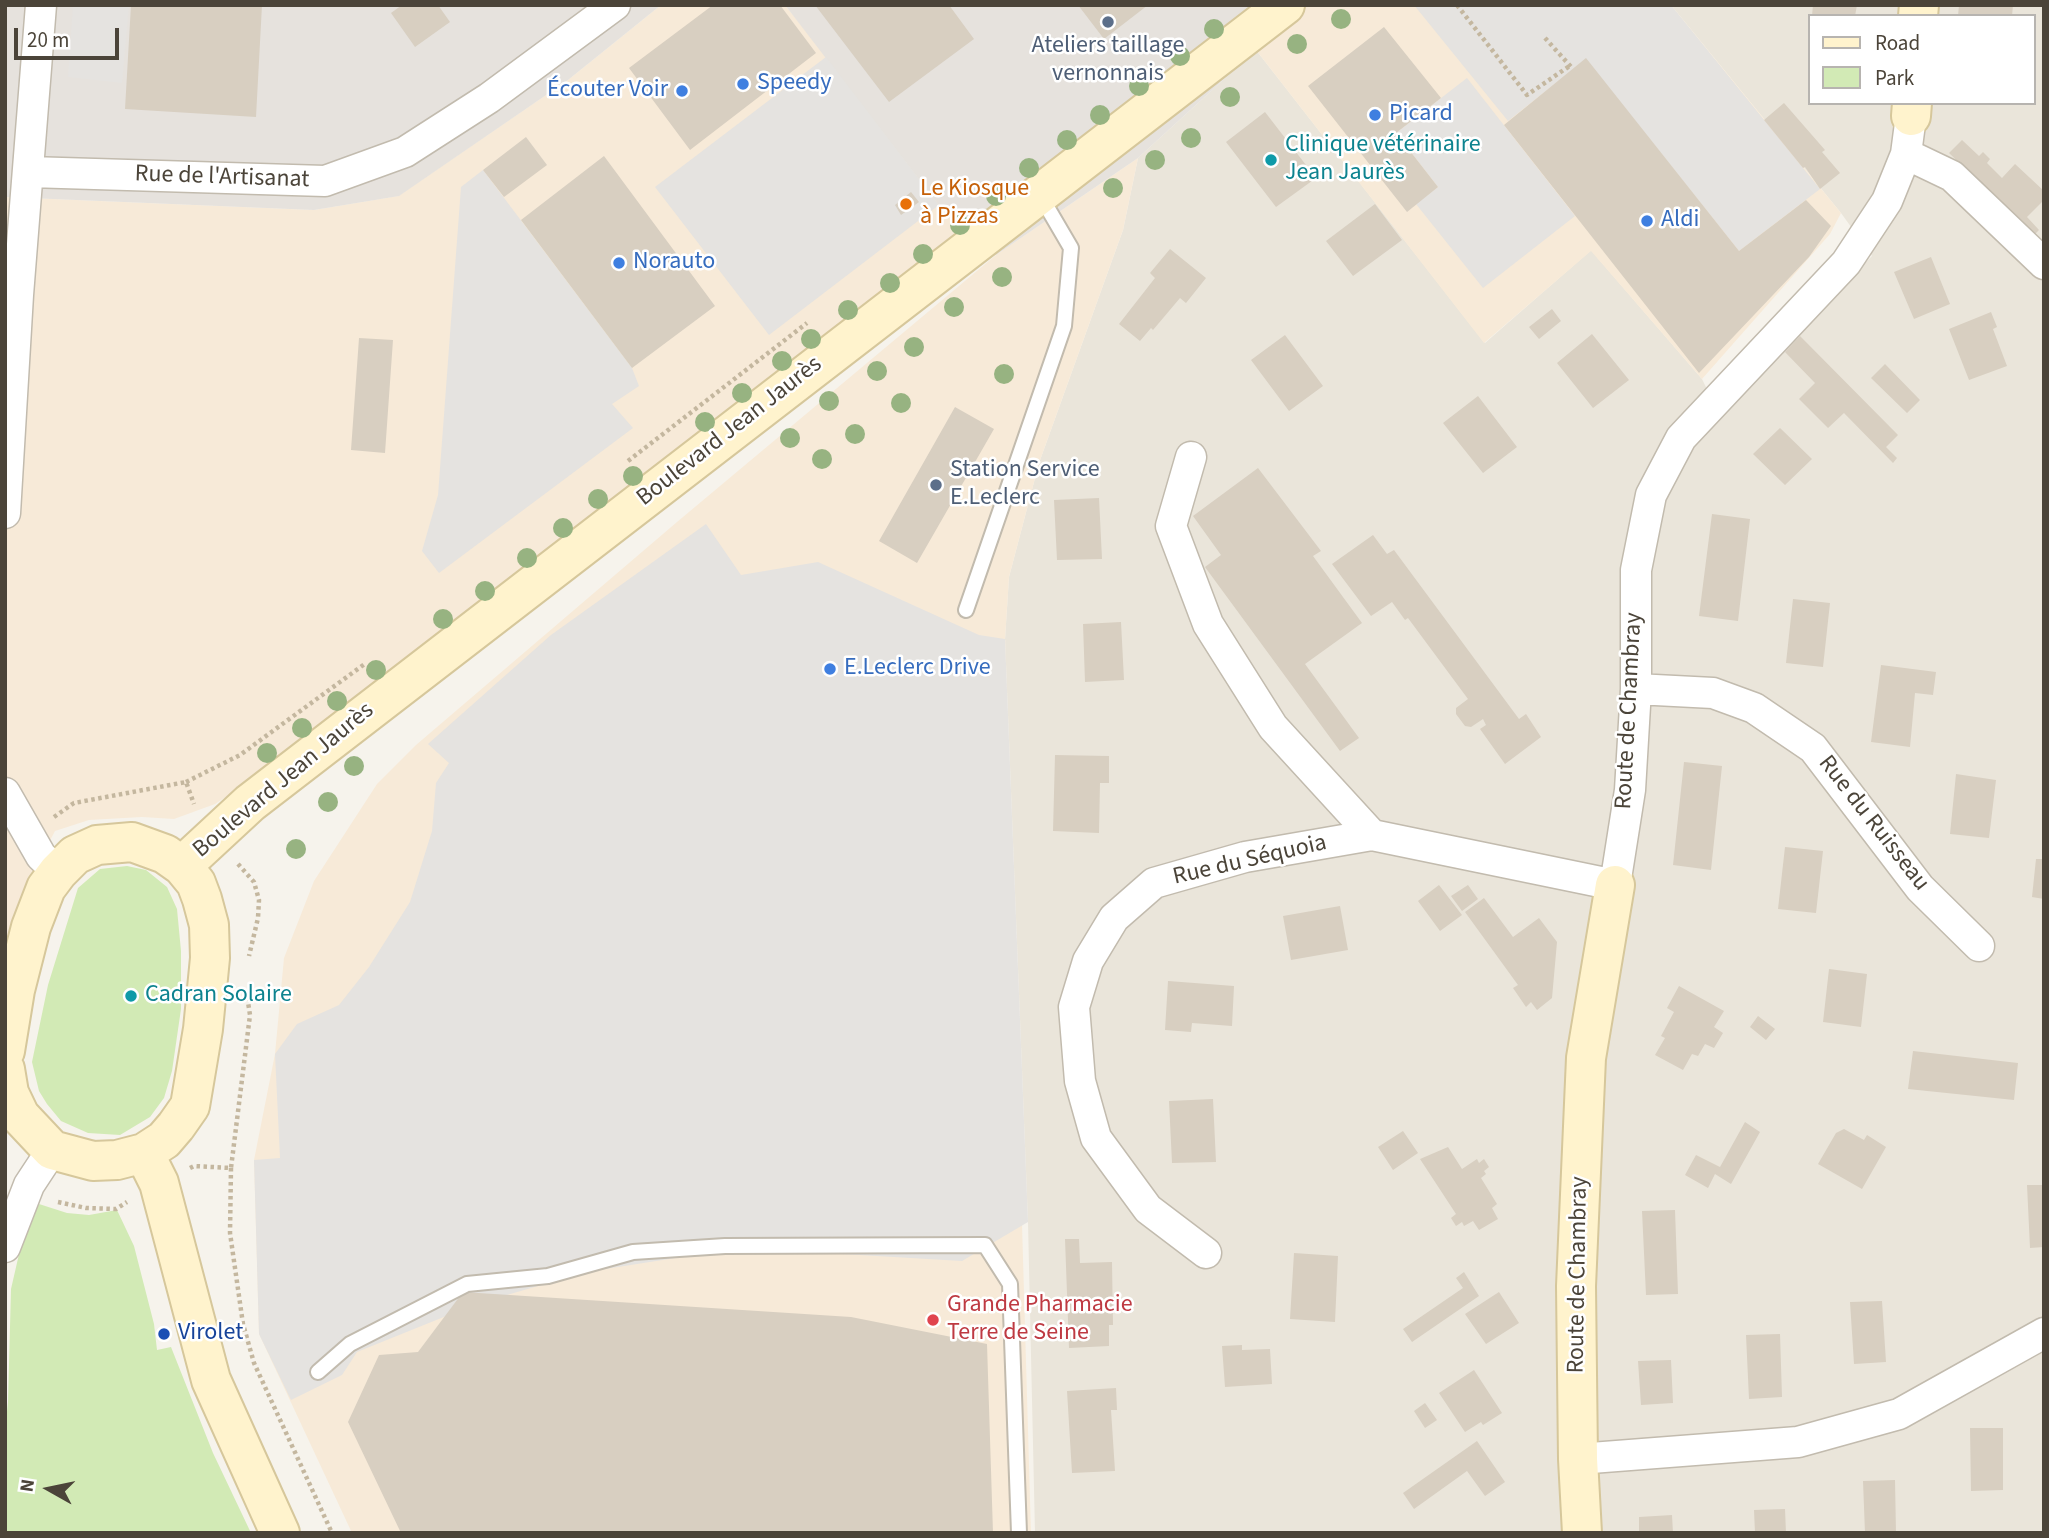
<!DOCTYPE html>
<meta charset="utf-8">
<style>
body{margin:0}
#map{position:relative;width:2049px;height:1538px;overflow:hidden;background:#f6f3ec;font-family:"Source Sans 3",sans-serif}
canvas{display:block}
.frame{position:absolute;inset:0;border:7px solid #4b4439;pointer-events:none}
.legend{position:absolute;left:1808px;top:14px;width:228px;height:91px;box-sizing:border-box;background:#fff;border:2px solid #b7b4b0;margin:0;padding:9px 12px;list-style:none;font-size:21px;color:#4b4439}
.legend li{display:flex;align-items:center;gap:14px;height:35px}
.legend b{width:35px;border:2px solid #b7b4b0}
.north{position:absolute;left:14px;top:1454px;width:70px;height:70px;-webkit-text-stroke:5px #fff;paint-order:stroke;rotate:279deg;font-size:19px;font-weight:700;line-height:28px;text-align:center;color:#4b4439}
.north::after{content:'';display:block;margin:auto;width:24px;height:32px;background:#4b4439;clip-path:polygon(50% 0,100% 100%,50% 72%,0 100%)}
.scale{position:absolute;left:14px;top:28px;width:105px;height:32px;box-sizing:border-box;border:4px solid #4b4439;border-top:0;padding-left:9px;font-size:21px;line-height:24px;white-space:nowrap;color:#4b4439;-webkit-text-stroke:5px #fff;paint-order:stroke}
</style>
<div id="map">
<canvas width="2049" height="1538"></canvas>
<div class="frame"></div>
<ul class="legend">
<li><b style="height:9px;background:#fff3cd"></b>Road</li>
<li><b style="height:19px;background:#d2eab5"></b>Park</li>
</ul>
<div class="north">N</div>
<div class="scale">20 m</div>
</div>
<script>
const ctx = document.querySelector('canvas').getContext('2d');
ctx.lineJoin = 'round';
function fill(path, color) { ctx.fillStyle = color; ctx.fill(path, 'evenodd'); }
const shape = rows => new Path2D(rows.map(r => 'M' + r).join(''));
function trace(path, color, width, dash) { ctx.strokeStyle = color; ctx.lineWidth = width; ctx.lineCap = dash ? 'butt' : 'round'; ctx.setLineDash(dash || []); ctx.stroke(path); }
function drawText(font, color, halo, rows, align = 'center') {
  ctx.font = font + ' "Source Sans 3",sans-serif'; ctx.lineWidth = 5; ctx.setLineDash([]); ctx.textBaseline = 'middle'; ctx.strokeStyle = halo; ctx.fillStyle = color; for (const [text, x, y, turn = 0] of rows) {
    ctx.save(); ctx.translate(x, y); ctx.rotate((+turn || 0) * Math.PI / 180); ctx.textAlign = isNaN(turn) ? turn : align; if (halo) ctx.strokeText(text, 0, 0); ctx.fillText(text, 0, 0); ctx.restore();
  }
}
fill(shape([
 [1671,5,2044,5,2044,1533,1035,1533,1028,1222,1005,639,1009,577,1039,463,1123,230,1138,158,1256,50,1485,343,1591,250,1702,379,1718,412,1872,256,1841,213],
 [1809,16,2033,16,2033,103,1809,103]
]), '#eae5da');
fill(shape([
 [661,5,785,5,967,229,725,412,256,777,215,804,174,819,142,817,89,820,55,831,29,881,5,958,5,197,314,210,398,196,568,80],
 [1248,5,1671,5,1841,213,1830,234,1702,379,1591,251,1484,343,1256,50],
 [1138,158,1123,230,1039,463,1009,577,1005,639,1031,1533,352,1533,259,1334,254,1160,275,1054,284,958,314,881,377,784,416,745,677,522,996,255]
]), '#f7ead8');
fill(shape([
 [5,5,661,5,568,80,399,196,314,210,5,197],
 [785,5,1248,5,1256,50,1138,158,996,255,939,205]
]), '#e6e2dd');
fill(shape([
 [127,866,146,870,167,887,177,909,181,951,181,1009,172,1071,164,1098,150,1117,120,1135,88,1133,61,1121,47,1104,39,1091,32,1062,48,985,78,888,100,869],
 [39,1204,67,1213,89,1215,117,1210,134,1246,154,1324,157,1350,171,1347,213,1453,251,1533,5,1533,5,1431,8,1402,11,1289,25,1228]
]), '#d2eab5');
fill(shape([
 [73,5,129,5,122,83,68,77],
 [1414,5,1671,5,1820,189,1739,251,1586,59,1508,121],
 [826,57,939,205,769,335,655,187],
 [1467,78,1575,216,1483,288,1416,204,1438,187,1396,133],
 [483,170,632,368,639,386,612,404,633,428,439,573,422,551,438,495,461,187],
 [706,524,741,575,818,562,979,635,1005,639,1028,1222,962,1261,808,1252,701,1254,586,1272,476,1304,357,1352,342,1375,291,1400,259,1334,254,1160,280,1158,275,1054,297,1024,339,1005,369,967,410,902,432,831,436,783,449,763,428,744,551,635]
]), '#e5e3e0');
fill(shape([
 [131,5,262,5,256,117,125,109],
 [402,5,438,5,450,22,415,47,391,13],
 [713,5,780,5,816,53,690,150,629,68],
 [815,5,949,5,974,39,889,102],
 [1078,5,1148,5,1104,39],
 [1813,5,1857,5,1855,16,1812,16],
 [1959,5,2013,5,2012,16,1958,16],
 [1384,27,1441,98,1396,133,1438,187,1407,212,1308,86],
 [1586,58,1739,251,1806,200,1831,226,1809,257,1699,373,1504,125],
 [1784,103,1825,150,1822,152,1840,173,1820,189,1805,167,1803,168,1764,120],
 [1265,112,1316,178,1276,207,1226,142],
 [526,137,547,165,504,197,483,170],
 [1962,140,1979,156,1983,152,1990,159,1987,163,2002,178,2015,164,2044,191,2044,200,2027,217,2039,230,2034,235,1949,153],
 [604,156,715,306,632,368,521,220],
 [911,192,919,202,901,215,895,205],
 [1375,204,1402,240,1353,276,1326,241],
 [1170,249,1206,278,1186,303,1180,298,1153,330,1151,328,1140,341,1119,324,1155,278,1150,273],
 [1931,257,1950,304,1914,319,1894,272],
 [1552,309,1561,321,1539,339,1529,327],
 [1991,312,1997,327,1993,329,2007,366,1969,380,1949,329],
 [1592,334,1629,380,1593,408,1557,363],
 [1285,335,1323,386,1289,411,1251,360],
 [1800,336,1898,435,1886,447,1897,458,1893,463,1844,413,1828,428,1799,399,1815,383,1785,352],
 [359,338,393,340,385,453,351,450],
 [1885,364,1920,400,1907,413,1871,378],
 [1478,396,1517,447,1483,473,1443,423],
 [955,407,994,429,917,563,879,541],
 [1780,428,1812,459,1785,485,1753,454],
 [1258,468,1321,551,1313,556,1362,623,1305,664,1359,738,1340,751,1205,567,1221,555,1193,516],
 [1099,498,1102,559,1057,560,1054,500],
 [1712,514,1750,519,1738,621,1699,616],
 [1373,535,1387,554,1394,550,1519,719,1526,714,1541,737,1505,764,1480,729,1486,725,1483,719,1471,727,1465,726,1456,714,1456,708,1468,699,1408,618,1405,620,1392,602,1371,616,1332,564],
 [1793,599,1830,603,1823,667,1786,663],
 [1121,622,1124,680,1085,682,1083,624],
 [1881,665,1936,672,1933,695,1915,693,1910,747,1871,742],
 [1055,755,1109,756,1109,783,1100,783,1099,833,1053,831],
 [1684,762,1722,766,1711,870,1673,865],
 [1956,774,1996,780,1989,838,1950,834],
 [1785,847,1823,851,1816,913,1778,909],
 [2036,859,2044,859,2044,899,2032,897],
 [1439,885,1462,915,1440,931,1418,901],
 [1468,885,1478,899,1462,911,1451,896],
 [1484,898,1513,937,1539,918,1557,942,1552,998,1537,1010,1531,1002,1526,1007,1513,988,1518,985,1465,912],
 [1340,906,1348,950,1291,960,1283,916],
 [1829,969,1867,974,1861,1027,1823,1022],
 [1168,981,1234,986,1232,1026,1192,1023,1191,1032,1165,1030],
 [1679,986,1724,1011,1714,1027,1723,1033,1714,1048,1705,1044,1698,1056,1692,1054,1683,1070,1655,1055,1665,1038,1661,1036,1674,1012,1667,1008],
 [1758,1016,1775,1029,1766,1040,1750,1027],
 [1913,1051,2018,1063,2014,1100,1908,1089],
 [1213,1099,1216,1162,1172,1163,1169,1101],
 [1745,1122,1760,1132,1731,1184,1715,1174,1708,1188,1685,1175,1696,1155,1720,1167],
 [1844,1129,1864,1140,1867,1135,1886,1147,1862,1189,1818,1164,1836,1133],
 [1403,1131,1418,1153,1393,1170,1378,1147],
 [1448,1147,1462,1169,1477,1159,1479,1163,1484,1159,1489,1167,1484,1171,1486,1174,1481,1178,1497,1204,1492,1208,1498,1219,1479,1230,1473,1221,1464,1226,1462,1222,1456,1226,1451,1218,1456,1214,1420,1159],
 [2027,1185,2044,1185,2044,1247,2030,1248],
 [1675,1210,1678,1294,1646,1295,1642,1211],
 [1065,1239,1079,1239,1080,1263,1112,1262,1113,1325,1109,1325,1109,1346,1069,1348],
 [1294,1253,1338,1256,1335,1322,1290,1319],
 [1464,1272,1479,1296,1412,1342,1403,1329,1463,1288,1456,1278],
 [463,1292,851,1317,987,1344,993,1533,401,1533,348,1422,379,1355,418,1352],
 [1499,1292,1519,1323,1486,1344,1465,1314],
 [1882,1301,1886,1362,1854,1364,1850,1302],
 [1780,1334,1782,1397,1749,1399,1746,1335],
 [1242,1345,1242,1350,1270,1349,1272,1384,1225,1387,1222,1346],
 [1671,1360,1673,1403,1641,1405,1638,1361],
 [1474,1370,1502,1413,1483,1425,1481,1422,1465,1432,1439,1393],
 [1116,1388,1117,1410,1111,1410,1115,1471,1072,1473,1067,1391],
 [1425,1403,1437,1420,1425,1428,1414,1411],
 [1970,1428,2003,1428,2003,1490,1971,1491],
 [1477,1441,1505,1482,1485,1496,1467,1471,1414,1509,1403,1493],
 [1895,1480,1896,1533,1865,1533,1863,1481],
 [1785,1509,1786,1533,1755,1533,1754,1510],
 [1672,1515,1673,1533,1639,1533,1639,1517]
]), '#d8cfc1');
const lane = shape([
 [966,610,1064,326,1071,248,1040,195],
 [318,1372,350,1344,467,1284,548,1276,633,1252,725,1246,985,1245,1010,1284,1019,1533]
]);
const street = shape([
 [1906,154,1952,176,2044,264],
 [29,172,325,181,405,152,489,98,615,5],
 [1191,457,1171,526,1208,624,1273,727,1372,835,1615,885,1630,790,1636,689,1636,570,1651,495,1681,438,1846,263,1887,201,1906,154,1911,116],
 [5,513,18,295,41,5],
 [1636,689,1713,693,1754,708,1813,748,1920,888,1979,946],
 [5,793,41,856,58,872],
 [5,1247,29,1185,52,1150],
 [1206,1253,1148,1209,1096,1138,1080,1081,1074,1007,1088,961,1114,918,1154,883,1245,857,1372,835],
 [1578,1459,1798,1442,1899,1414,2044,1333]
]);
const secondary = shape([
 [1918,16,1919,5],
 [1911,116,1912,103],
 [182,866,250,803,1285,5],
 [5,1051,15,990,31,927,46,888,58,872,75,855,97,845,132,842,165,854,182,866,196,883,202,899,209,925,210,958,203,1029,190,1106,176,1126,164,1140,144,1153,117,1160,93,1161,52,1150,20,1116,9,1093,5,1069],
 [144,1153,159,1183,211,1380,280,1533],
 [1582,1533,1578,1459,1576,1286,1586,1058,1615,885]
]);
trace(lane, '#c2bbae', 18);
trace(street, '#c2bbae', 33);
trace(secondary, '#d6c79b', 42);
trace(shape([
 [1457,5,1527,95,1571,65],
 [1545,38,1573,69],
 [628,461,807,323],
 [186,782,240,755,366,663],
 [54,817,74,803,186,782,194,804],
 [238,864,254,882,259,900,258,918,249,956],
 [190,1168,194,1166,231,1168,250,1015,246,989],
 [231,1168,230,1233,243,1324,254,1363,332,1533],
 [58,1202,86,1208,116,1209,127,1202]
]), '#c4b79f', 4.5, [3.5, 3.5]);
trace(lane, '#fff', 14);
trace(street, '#fff', 30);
trace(secondary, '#fff3cd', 38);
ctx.fillStyle = '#97b381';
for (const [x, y] of [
 [1341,19],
 [1214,29],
 [1297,44],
 [1180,56],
 [1139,86],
 [1230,97],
 [1100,115],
 [1191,138],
 [1067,140],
 [1155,160],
 [1029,168],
 [1113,188],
 [996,196],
 [960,225],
 [923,254],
 [1002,277],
 [890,283],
 [954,307],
 [848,310],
 [811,339],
 [914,347],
 [782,361],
 [877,371],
 [1004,374],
 [742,393],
 [829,401],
 [901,403],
 [705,422],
 [855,434],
 [790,438],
 [822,459],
 [633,476],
 [598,499],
 [563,528],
 [527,558],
 [485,591],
 [443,619],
 [376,670],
 [337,701],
 [302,728],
 [267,753],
 [354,766],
 [328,802],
 [296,849]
]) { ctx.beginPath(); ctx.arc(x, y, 10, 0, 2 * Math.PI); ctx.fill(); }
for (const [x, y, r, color] of [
 [1108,22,7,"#5c6f8a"],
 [743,84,7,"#3f7fe0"],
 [682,91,7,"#3f7fe0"],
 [1375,115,7,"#3f7fe0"],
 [1271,160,7,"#0f9aa8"],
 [906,204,7,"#e8710a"],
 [1647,221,7,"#3f7fe0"],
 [619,263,7,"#3f7fe0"],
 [936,485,7,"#5c6f8a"],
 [830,669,7,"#3f7fe0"],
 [131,996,7,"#0f9aa8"],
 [933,1320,7,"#e0444e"],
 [164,1334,7,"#1a4fb4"]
]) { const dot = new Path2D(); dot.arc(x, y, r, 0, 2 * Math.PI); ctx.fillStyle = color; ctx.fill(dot); trace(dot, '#fff', 2.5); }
drawText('24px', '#4e5e75', '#fff', [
 ["Ateliers taillage",1108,47],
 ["vernonnais",1108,75],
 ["Station Service",950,471,"left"],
 ["E.Leclerc",950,499,"left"]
]);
drawText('24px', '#366cbe', '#fff', [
 ["Speedy",757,84],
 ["Écouter Voir",668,91,"right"],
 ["Picard",1389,115],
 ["Aldi",1661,221],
 ["Norauto",633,263],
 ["E.Leclerc Drive",844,669]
], 'left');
drawText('24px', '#0d838f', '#fff', [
 ["Clinique vétérinaire",1285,146],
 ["Jean Jaurès",1285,174],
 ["Cadran Solaire",145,996]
], 'left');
drawText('24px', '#4b4439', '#fff', [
 ["Rue de l'Artisanat",222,178,2],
 ["Boulevard Jean Jaurès",730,432,-38],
 ["Route de Chambray",1630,711,-87],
 ["Boulevard Jean Jaurès",284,781,-40],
 ["Rue du Ruisseau",1873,824,52],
 ["Rue du Séquoia",1250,861,-13],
 ["Route de Chambray",1579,1275,-89]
]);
drawText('24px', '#c56008', '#fff', [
 ["Le Kiosque",920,190],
 ["à Pizzas",920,218]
], 'left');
drawText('24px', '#be3a42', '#fff', [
 ["Grande Pharmacie",947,1306],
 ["Terre de Seine",947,1334]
], 'left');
drawText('24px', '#164399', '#fff', [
 ["Virolet",178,1334]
], 'left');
</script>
